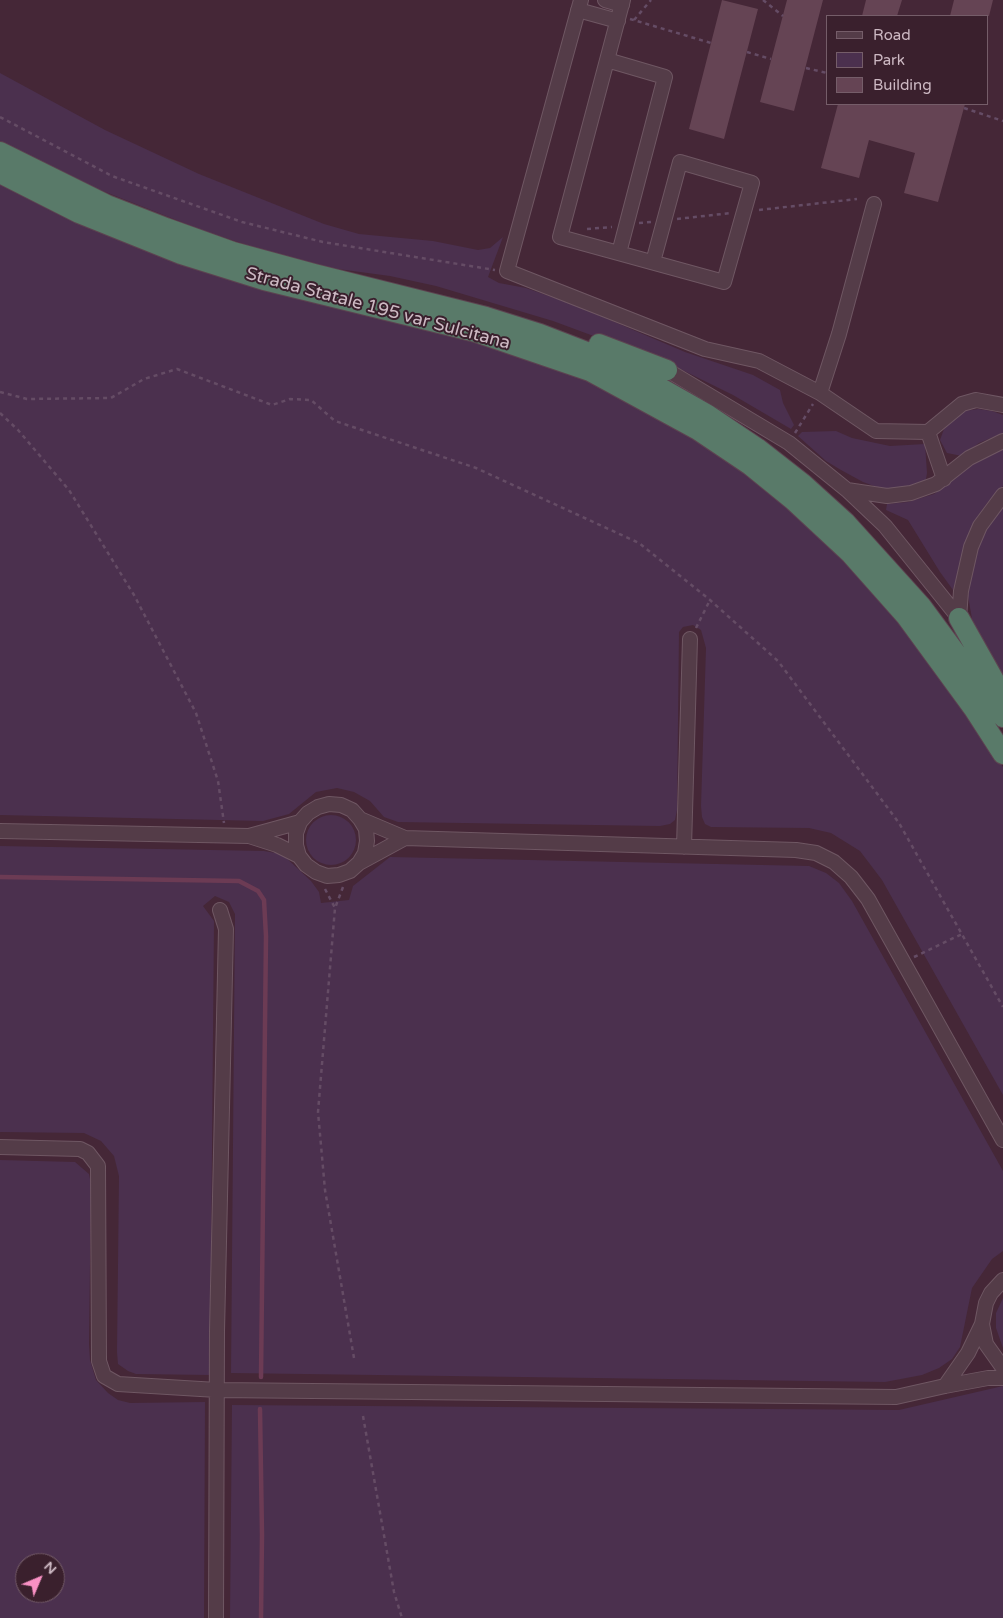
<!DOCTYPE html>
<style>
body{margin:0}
#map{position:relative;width:1003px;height:1618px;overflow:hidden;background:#452737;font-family:"Varela Round",sans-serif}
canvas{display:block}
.legend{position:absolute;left:826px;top:15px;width:162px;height:90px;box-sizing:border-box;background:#3a202d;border:1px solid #755d69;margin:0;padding:6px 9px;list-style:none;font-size:15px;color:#cdb9c3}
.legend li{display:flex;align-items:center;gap:10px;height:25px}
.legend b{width:25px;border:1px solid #755d69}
.north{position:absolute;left:15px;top:1553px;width:50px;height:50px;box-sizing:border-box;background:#3a202d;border:1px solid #755d69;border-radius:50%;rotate:45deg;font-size:14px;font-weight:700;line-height:20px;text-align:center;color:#cdb9c3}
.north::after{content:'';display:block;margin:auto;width:18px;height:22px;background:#fa91c5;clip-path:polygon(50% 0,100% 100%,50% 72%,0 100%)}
</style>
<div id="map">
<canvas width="1003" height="1618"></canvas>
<ul class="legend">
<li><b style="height:6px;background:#543c48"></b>Road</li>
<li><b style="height:14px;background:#4b304e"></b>Park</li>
<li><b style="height:14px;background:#654454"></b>Building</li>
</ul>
<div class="north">N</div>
</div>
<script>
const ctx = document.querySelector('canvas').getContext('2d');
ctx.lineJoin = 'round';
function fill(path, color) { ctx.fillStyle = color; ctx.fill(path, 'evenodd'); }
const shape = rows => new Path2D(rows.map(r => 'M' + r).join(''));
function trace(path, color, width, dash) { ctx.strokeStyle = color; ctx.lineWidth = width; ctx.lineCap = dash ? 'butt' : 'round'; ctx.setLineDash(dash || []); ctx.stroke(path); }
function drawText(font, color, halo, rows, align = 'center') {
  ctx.font = font + ' "Varela Round",sans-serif'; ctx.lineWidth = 4; ctx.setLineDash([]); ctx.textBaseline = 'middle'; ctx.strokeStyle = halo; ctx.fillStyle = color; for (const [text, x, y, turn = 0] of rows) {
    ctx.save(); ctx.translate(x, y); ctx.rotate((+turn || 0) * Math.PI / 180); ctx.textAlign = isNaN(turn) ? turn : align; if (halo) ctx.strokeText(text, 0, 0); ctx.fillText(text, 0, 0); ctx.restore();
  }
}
fill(shape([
 [0,73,105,130,199,174,324,224,359,234,433,241,478,250,490,248,503,237,488,277,499,283,526,288,577,306,685,352,753,375,780,390,783,403,794,425,791,429,733,395,672,365,553,321,436,286,390,276,323,267,284,257,204,231,75,180,0,141],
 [0,181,589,381,683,431,753,477,802,516,870,586,976,722,1003,767,1003,1095,882,880,860,851,831,833,809,828,711,827,705,824,702,817,701,806,706,648,701,630,693,625,683,627,679,632,677,810,675,820,670,824,660,826,398,822,384,817,370,801,354,792,337,788,316,792,289,814,263,821,0,815],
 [978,409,992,411,1003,415,1003,433,979,443,962,456,947,453,940,440,944,429,955,417,965,411],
 [836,431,852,438,890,446,925,444,927,473,926,479,920,486,882,489,863,482,841,470,826,461,798,436,802,432],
 [1003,446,1003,486,987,503,978,516,968,539,953,590,940,572,908,520,886,510,887,504,908,502,934,494,983,456],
 [1003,505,1003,685,974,630,968,596,974,559,981,537,993,515],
 '306 840a25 25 0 1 1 50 0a25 25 0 1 1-50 0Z',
 [0,846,264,851,282,854,311,881,319,892,321,903,349,900,353,886,390,857,809,866,826,873,839,883,852,901,1003,1171,1003,1251,992,1259,972,1288,960,1347,952,1359,939,1368,922,1375,885,1382,231,1373,235,914,229,902,215,896,203,906,214,921,210,1375,136,1374,128,1371,118,1364,117,1352,119,1176,114,1156,101,1141,84,1133,0,1132],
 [0,1160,75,1162,89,1174,91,1184,89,1344,90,1360,96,1380,108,1393,118,1400,130,1403,205,1402,204,1618,0,1618],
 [25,1563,55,1563,55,1593,25,1593],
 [1003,1298,1003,1348,996,1328,996,1313],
 [1003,1386,1003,1618,230,1618,232,1405,899,1410]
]), '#4b304e');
trace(shape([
 [0,877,239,881,258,891,264,900,266,936,261,1377],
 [260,1409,262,1535,261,1618]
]), '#6c3b54', 4.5);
fill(shape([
 [722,0,758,9,724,139,689,129],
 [787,0,823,0,794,111,760,102],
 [866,0,902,0,897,16,862,16],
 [954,0,993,0,989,16,950,16],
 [838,104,965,104,938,202,904,193,915,153,869,140,859,178,821,168]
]), '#654454');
const minor = shape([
 [581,0,507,271,705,349,759,361,820,393,876,431,928,432,962,404,976,400,1003,405],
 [605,0,622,5],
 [623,0,560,237,724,282,752,183,680,162,653,262],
 [578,10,618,21],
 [607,60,665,77,619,253],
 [667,370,789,443,847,490,885,526,959,618],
 [820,393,839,334,874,204],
 [928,432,944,479],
 [847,490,887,496,911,493,936,484,969,458,1003,441],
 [959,618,961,591,971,547,980,526,1003,495],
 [360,819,405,838,796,850,816,853,834,862,851,877,868,899,1003,1140],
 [0,831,249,836,300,822],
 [249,836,277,845,299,856],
 [684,847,690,639],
 [359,863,365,853,367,841,366,829,360,819,352,810,341,805,329,804,318,807,308,813,300,822,296,833,296,845,299,856,306,865,316,872,327,876,339,875,350,871,359,863,405,838],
 [0,1147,80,1149,88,1153,98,1166,99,1361,104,1376,118,1384,217,1390,896,1397,945,1386,988,1378,1003,1378],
 [1003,1280,991,1293,986,1303,982,1324,986,1344,1003,1368],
 [945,1386,968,1353,982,1324],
 [216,1618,217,1331,226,929,220,910]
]);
const highway = shape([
 [0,152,107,205,166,228,233,252,314,274,486,317,540,334,597,356,657,386,708,415,757,448,803,484,846,523,921,606,1003,717],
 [0,173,79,213,181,254,264,280,476,332,590,371,698,430,750,465,793,500,851,554,906,616,974,709,1003,754],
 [599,344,667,370],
 [959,618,1003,696]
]);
trace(minor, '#6f5763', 16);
trace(highway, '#5c4350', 22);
trace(shape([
 [763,0,783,16],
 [630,19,711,43],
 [634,20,651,0],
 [747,52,771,59],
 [806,68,827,73],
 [964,108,1003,121],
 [0,117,112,176,242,222,323,242,495,270],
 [759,210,857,199],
 [677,219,731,213],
 [639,223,651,222],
 [587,229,612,227],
 [0,392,27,399,111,398,144,379,177,369,272,405,290,399,311,400,335,421,476,468,639,543,710,600,778,661,899,823,1003,1007],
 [0,413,18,430,69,490,134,595,196,713,218,781,224,823],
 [795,433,813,404],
 [696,628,710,600],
 [343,887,335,908,318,1112,325,1190,354,1358],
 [325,889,335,908],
 [914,957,962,934],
 [363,1416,394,1592,402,1618]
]), '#654c65', 2.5, [4, 4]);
trace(minor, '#543c48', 14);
trace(highway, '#597a69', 20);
drawText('18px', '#cdb9c3', '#3a202d', [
 ["Strada Statale 195 var Sulcitana",378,309,15]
]);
</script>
